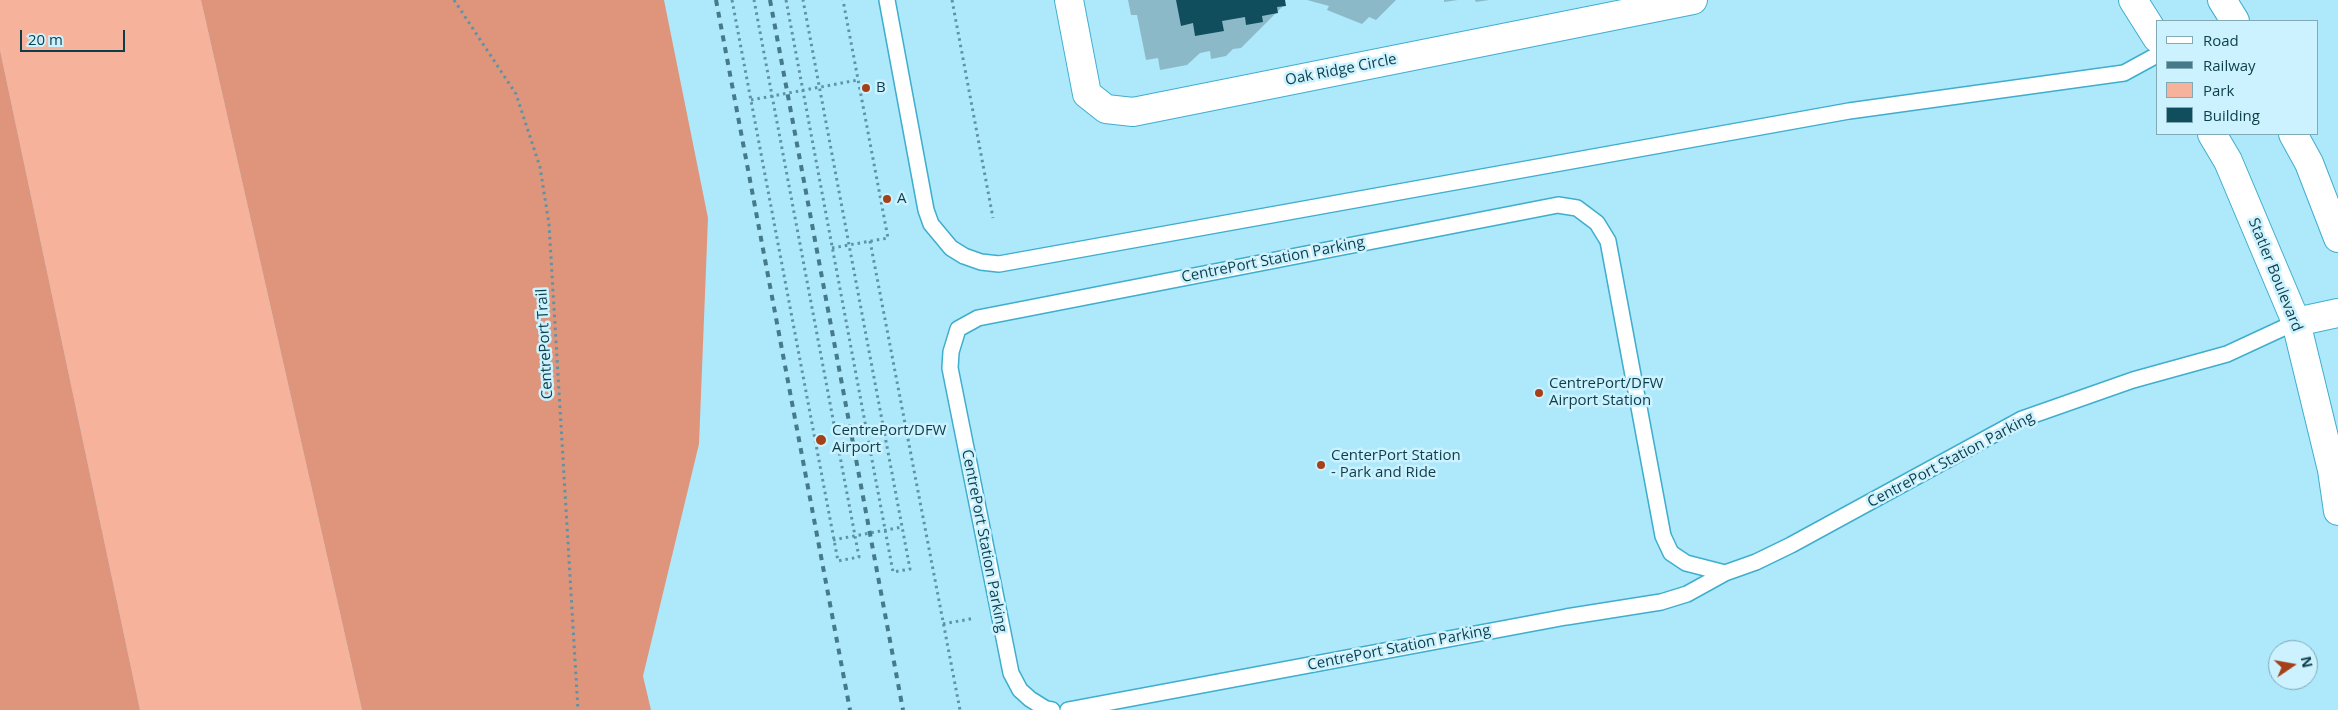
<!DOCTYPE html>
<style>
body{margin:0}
#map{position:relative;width:2338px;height:710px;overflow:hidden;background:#aee8fb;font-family:"Open Sans",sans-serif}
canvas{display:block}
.legend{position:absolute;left:2156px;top:20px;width:162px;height:115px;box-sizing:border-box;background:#ccf2ff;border:1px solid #7faab6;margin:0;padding:6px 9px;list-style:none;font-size:15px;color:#0c3d49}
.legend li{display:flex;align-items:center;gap:10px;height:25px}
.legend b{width:25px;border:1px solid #7faab6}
.north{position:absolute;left:2268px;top:640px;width:50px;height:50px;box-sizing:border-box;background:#ccf2ff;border:1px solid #7faab6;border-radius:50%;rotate:78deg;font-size:14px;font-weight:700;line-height:20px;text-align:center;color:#0c3d49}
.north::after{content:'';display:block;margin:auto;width:18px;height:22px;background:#a64018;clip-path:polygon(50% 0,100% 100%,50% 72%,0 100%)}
.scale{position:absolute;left:20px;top:30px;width:105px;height:22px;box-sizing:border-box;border:2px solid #0c3d49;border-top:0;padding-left:6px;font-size:15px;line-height:18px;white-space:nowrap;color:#0c3d49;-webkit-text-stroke:4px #ccf2ff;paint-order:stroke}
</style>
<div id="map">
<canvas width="2338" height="710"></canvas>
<ul class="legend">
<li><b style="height:6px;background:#fff"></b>Road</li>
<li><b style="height:6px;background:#467a89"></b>Railway</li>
<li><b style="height:14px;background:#f6b29b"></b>Park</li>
<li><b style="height:14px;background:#104d5d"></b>Building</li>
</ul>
<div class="north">N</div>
<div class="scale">20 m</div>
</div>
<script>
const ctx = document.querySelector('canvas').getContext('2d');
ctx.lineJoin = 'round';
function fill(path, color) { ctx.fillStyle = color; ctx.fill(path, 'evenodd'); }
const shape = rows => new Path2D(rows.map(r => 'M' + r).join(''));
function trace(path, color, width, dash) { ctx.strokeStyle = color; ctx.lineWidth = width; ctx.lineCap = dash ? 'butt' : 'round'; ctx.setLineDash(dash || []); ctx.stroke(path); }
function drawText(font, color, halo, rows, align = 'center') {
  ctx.font = font + ' "Open Sans",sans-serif'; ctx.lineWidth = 5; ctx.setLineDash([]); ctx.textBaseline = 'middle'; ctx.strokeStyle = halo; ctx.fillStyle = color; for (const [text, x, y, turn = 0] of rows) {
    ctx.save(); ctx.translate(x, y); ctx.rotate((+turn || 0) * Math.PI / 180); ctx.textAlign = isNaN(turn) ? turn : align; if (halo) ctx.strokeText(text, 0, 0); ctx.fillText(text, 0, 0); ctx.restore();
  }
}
fill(shape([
 [0,0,201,0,362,710,140,710,0,50]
]), '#f6b29b');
fill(shape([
 [201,0,664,0,708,218,699,444,643,676,651,710,362,710],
 [0,50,140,710,0,710]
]), '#de957c');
fill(shape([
 [1128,0,1283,0,1284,5,1241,48,1233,49,1226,56,1211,59,1210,51,1200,53,1187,65,1160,70,1158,58,1146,60,1137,15,1131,15],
 [1307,0,1396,0,1376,20,1369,17,1362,24,1327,10,1329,6],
 [1444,0,1458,0,1444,2],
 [1475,0,1489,0,1476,2]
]), '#0003');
fill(shape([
 [1176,0,1285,0,1286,6,1277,7,1278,13,1262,16,1263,22,1246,25,1245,17,1222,21,1224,31,1195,36,1193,23,1181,26]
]), '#104d5d');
const service = shape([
 [887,0,926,210,931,224,951,248,964,256,981,262,999,264,1849,111,2124,73,2157,55],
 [1052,710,1046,709,1030,699,1020,690,1011,673,950,368,951,352,958,329,978,318,1558,205,1577,208,1597,223,1608,241,1663,536,1671,553,1686,563,1725,573],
 [1068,710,1566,617,1661,602,1687,594,1725,573,1756,562,1791,545,2022,419,2133,380,2227,354,2296,322]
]);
const minor = shape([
 [1069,0,1087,94,1106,109,1133,112,1693,0]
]);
const tertiary = shape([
 [2133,0,2157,38],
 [2222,0,2235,21],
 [2212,134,2228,161,2296,322,2332,470,2338,511],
 [2293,134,2309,163,2338,238],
 [2296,322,2338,313]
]);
trace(service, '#3faecd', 18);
trace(minor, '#3faecd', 30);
trace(tertiary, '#3faecd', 30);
trace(shape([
 [454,0,516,94,540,167,549,224,578,710],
 [732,0,838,561,859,557,754,0],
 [786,0,893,572,910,569,803,0],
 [952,0,993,218],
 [751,100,858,80],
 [870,241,960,710],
 [832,248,888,238,843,0],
 [833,540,902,527],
 [943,624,975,618]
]), '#5d93a2', 3, [2.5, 4]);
trace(service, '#fff', 15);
trace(minor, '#fff', 28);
trace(tertiary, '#fff', 28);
trace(shape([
 [716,0,850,710],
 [770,0,903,710]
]), '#467a89', 4, [6, 6]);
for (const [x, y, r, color] of [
 [866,88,5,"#a64018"],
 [887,199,5,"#a64018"],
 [1539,393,5,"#a64018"],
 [821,440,6,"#a64018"],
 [1321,465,5,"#a64018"]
]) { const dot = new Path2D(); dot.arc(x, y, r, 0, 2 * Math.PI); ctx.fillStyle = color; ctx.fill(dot); trace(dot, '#ccf2ff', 2); }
drawText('15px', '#0c3d49', '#ccf2ff', [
 ["Oak Ridge Circle",1341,70,-11],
 ["CentrePort Station Parking",1273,260,-11],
 ["Statler Boulevard",2275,275,68],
 ["CentrePort Trail",545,344,-93],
 ["CentrePort Station Parking",1951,460,-28],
 ["CentrePort Station Parking",984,541,79],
 ["CentrePort Station Parking",1399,648,-11]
]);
drawText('15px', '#0c3d49', '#ccf2ff', [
 ["B",876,88],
 ["A",897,199],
 ["CentrePort/DFW",1549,384],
 ["Airport Station",1549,401],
 ["CentrePort/DFW",832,431],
 ["Airport",832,448],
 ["CenterPort Station",1331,456],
 ["- Park and Ride",1331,473]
], 'left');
</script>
